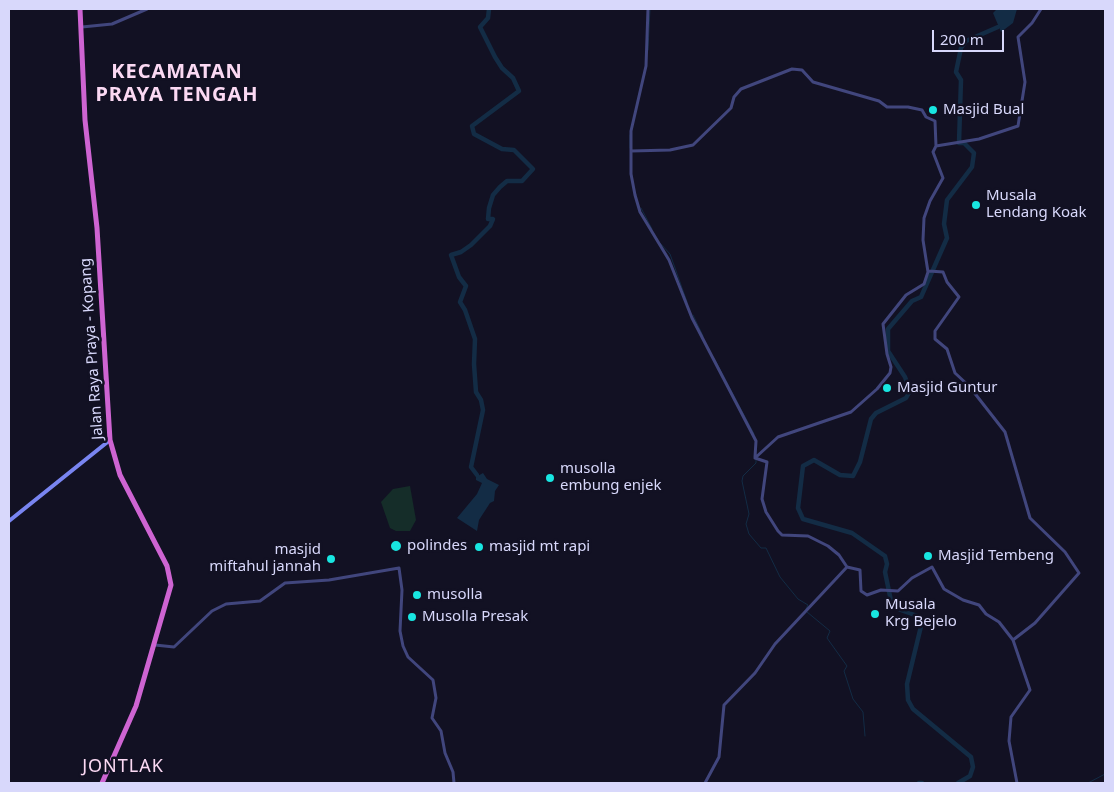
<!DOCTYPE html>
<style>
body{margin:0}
#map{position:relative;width:1114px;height:792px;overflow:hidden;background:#121123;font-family:"Noto Sans",sans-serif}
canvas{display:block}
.frame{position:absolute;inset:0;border:10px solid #d8d8fb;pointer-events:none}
.scale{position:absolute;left:932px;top:30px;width:72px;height:22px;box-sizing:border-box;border:2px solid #d8d8fb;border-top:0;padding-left:6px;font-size:15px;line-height:18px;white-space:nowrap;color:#d8d8fb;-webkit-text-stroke:4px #121123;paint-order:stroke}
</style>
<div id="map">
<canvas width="1114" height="792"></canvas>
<div class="frame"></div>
<div class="scale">200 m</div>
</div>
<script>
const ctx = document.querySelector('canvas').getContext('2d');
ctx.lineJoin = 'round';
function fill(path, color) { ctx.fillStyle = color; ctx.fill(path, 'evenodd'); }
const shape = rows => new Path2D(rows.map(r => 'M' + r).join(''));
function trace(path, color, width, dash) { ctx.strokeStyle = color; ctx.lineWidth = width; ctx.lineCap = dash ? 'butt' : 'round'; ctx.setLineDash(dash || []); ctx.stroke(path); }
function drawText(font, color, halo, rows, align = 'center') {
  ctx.font = font + ' "Noto Sans",sans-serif'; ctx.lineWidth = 5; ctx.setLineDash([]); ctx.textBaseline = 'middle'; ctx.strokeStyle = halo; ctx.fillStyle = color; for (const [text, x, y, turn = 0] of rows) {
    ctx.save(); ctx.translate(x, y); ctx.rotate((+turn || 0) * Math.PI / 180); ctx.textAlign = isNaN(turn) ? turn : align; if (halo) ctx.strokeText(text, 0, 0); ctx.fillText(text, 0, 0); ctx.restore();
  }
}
fill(shape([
 [410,486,416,520,410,531,396,531,390,528,381,502,393,489]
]), '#152d29');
fill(shape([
 [997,9,1017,9,1013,23,1001,32,993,13],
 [483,473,487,479,499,485,495,491,494,501,490,503,479,520,477,531,457,518,477,494,482,483,476,480,476,477]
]), '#132c45');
trace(shape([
 [648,50,650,9],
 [630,135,630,148],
 [641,208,652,229],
 [660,243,670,254,687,302],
 [693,315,703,336],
 [714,358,754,434],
 [756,460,756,463,743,476,742,481,749,514,746,524,749,534,761,548,766,548,780,577,798,599,808,605,806,609],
 [807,612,830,631,827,638,847,666,844,671,853,699,863,712,865,736],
 [1088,783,1105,774]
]), '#132c45', 1);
trace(shape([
 [477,475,471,467,483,410,481,400,476,392,474,364,475,339,465,310,460,302,466,286,459,277,451,255,461,252,471,245,490,226,493,219,488,219,489,208,493,195,500,187,507,181,522,181,533,169,514,150,502,149,474,134,472,126,519,91,513,78,502,68,495,57,480,27,488,18,489,9],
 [919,783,922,783],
 [958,783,970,776,973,767,971,757,913,709,908,700,907,684,923,618,898,609,891,601,885,572,887,564,885,556,852,533,803,519,798,508,803,466,814,460,840,475,853,476,860,462,871,419,876,413,906,398,910,391,905,377,888,351,888,329,912,301,921,297,947,238,944,224,947,200,972,167,974,153,964,143,959,143,961,80,956,72,961,48,966,41,998,27]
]), '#132c45', 4.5);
trace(shape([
 [648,9,646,66,631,131,631,174,635,195,640,212,669,260,692,318,756,441,755,457],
 [82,27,112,24,147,9],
 [936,146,979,139,1018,126,1025,82,1018,37,1032,23,1041,9],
 [631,151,670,150,693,145,731,108,734,97,741,89,792,69,802,70,813,82,879,101,887,107,908,107,922,110,926,117,935,121,936,146,933,152,943,178,930,201,924,218,923,240,928,272,924,284,906,295,883,324,887,354,891,367,890,373,877,389,851,412,778,437,755,458],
 [929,271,943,272,947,282,959,297,935,331,935,339,947,349,955,373,969,386,1005,432,1030,518,1065,552,1079,573,1035,623,1013,640,1030,690,1011,717,1009,741,1017,783],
 [847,567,860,570,861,591,867,595,881,590,898,591,912,578,932,567,944,589,963,600,979,605,986,614,999,622,1013,640],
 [155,645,174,647,212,611,226,604,260,601,285,583,329,580,399,568,402,590,400,631,403,646,408,657,433,680,436,698,432,718,441,731,445,753,453,772,454,783],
 [705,783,719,757,724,705,755,673,775,644,847,567,839,555,828,546,808,536,782,535,778,531,766,512,762,499,767,462,755,458]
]), '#41467d', 3);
trace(shape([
 [9,521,110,440]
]), '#7985f1', 4);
trace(shape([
 [80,9,85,120,97,228,110,440,120,475,167,566,171,585,136,706,102,783]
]), '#ce64d2', 5);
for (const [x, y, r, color] of [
 [933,110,5,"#18e6e1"],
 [976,205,5,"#18e6e1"],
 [887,388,5,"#18e6e1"],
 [550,478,5,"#18e6e1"],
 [396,546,6,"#18e6e1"],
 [479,547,5,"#18e6e1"],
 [928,556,5,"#18e6e1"],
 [331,559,5,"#18e6e1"],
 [417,595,5,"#18e6e1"],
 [875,614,5,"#18e6e1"],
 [412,617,5,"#18e6e1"]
]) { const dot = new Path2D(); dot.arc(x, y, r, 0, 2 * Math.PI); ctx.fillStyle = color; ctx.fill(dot); trace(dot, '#121123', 2); }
drawText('15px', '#d8d8fb', '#121123', [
 ["Masjid Bual",943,110],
 ["Musala",986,196],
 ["Lendang Koak",986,213],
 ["Masjid Guntur",897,388],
 ["musolla",560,469],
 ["embung enjek",560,486],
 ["polindes",407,546],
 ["masjid mt rapi",489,547],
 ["masjid",321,550,"right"],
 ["miftahul jannah",321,567,"right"],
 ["Masjid Tembeng",938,556],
 ["musolla",427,595],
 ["Musala",885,605],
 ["Krg Bejelo",885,622],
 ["Musolla Presak",422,617]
], 'left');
drawText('15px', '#d8d8fb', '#121123', [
 ["Jalan Raya Praya - Kopang",92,349,-94]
]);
ctx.letterSpacing = '1px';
drawText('18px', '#fbd9f3', '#121123', [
 ["JONTLAK",123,767]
]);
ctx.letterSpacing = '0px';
ctx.letterSpacing = '1px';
drawText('bold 20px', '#fbd9f3', '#121123', [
 ["KECAMATAN",177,72],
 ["PRAYA TENGAH",177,95]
]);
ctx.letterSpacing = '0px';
</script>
